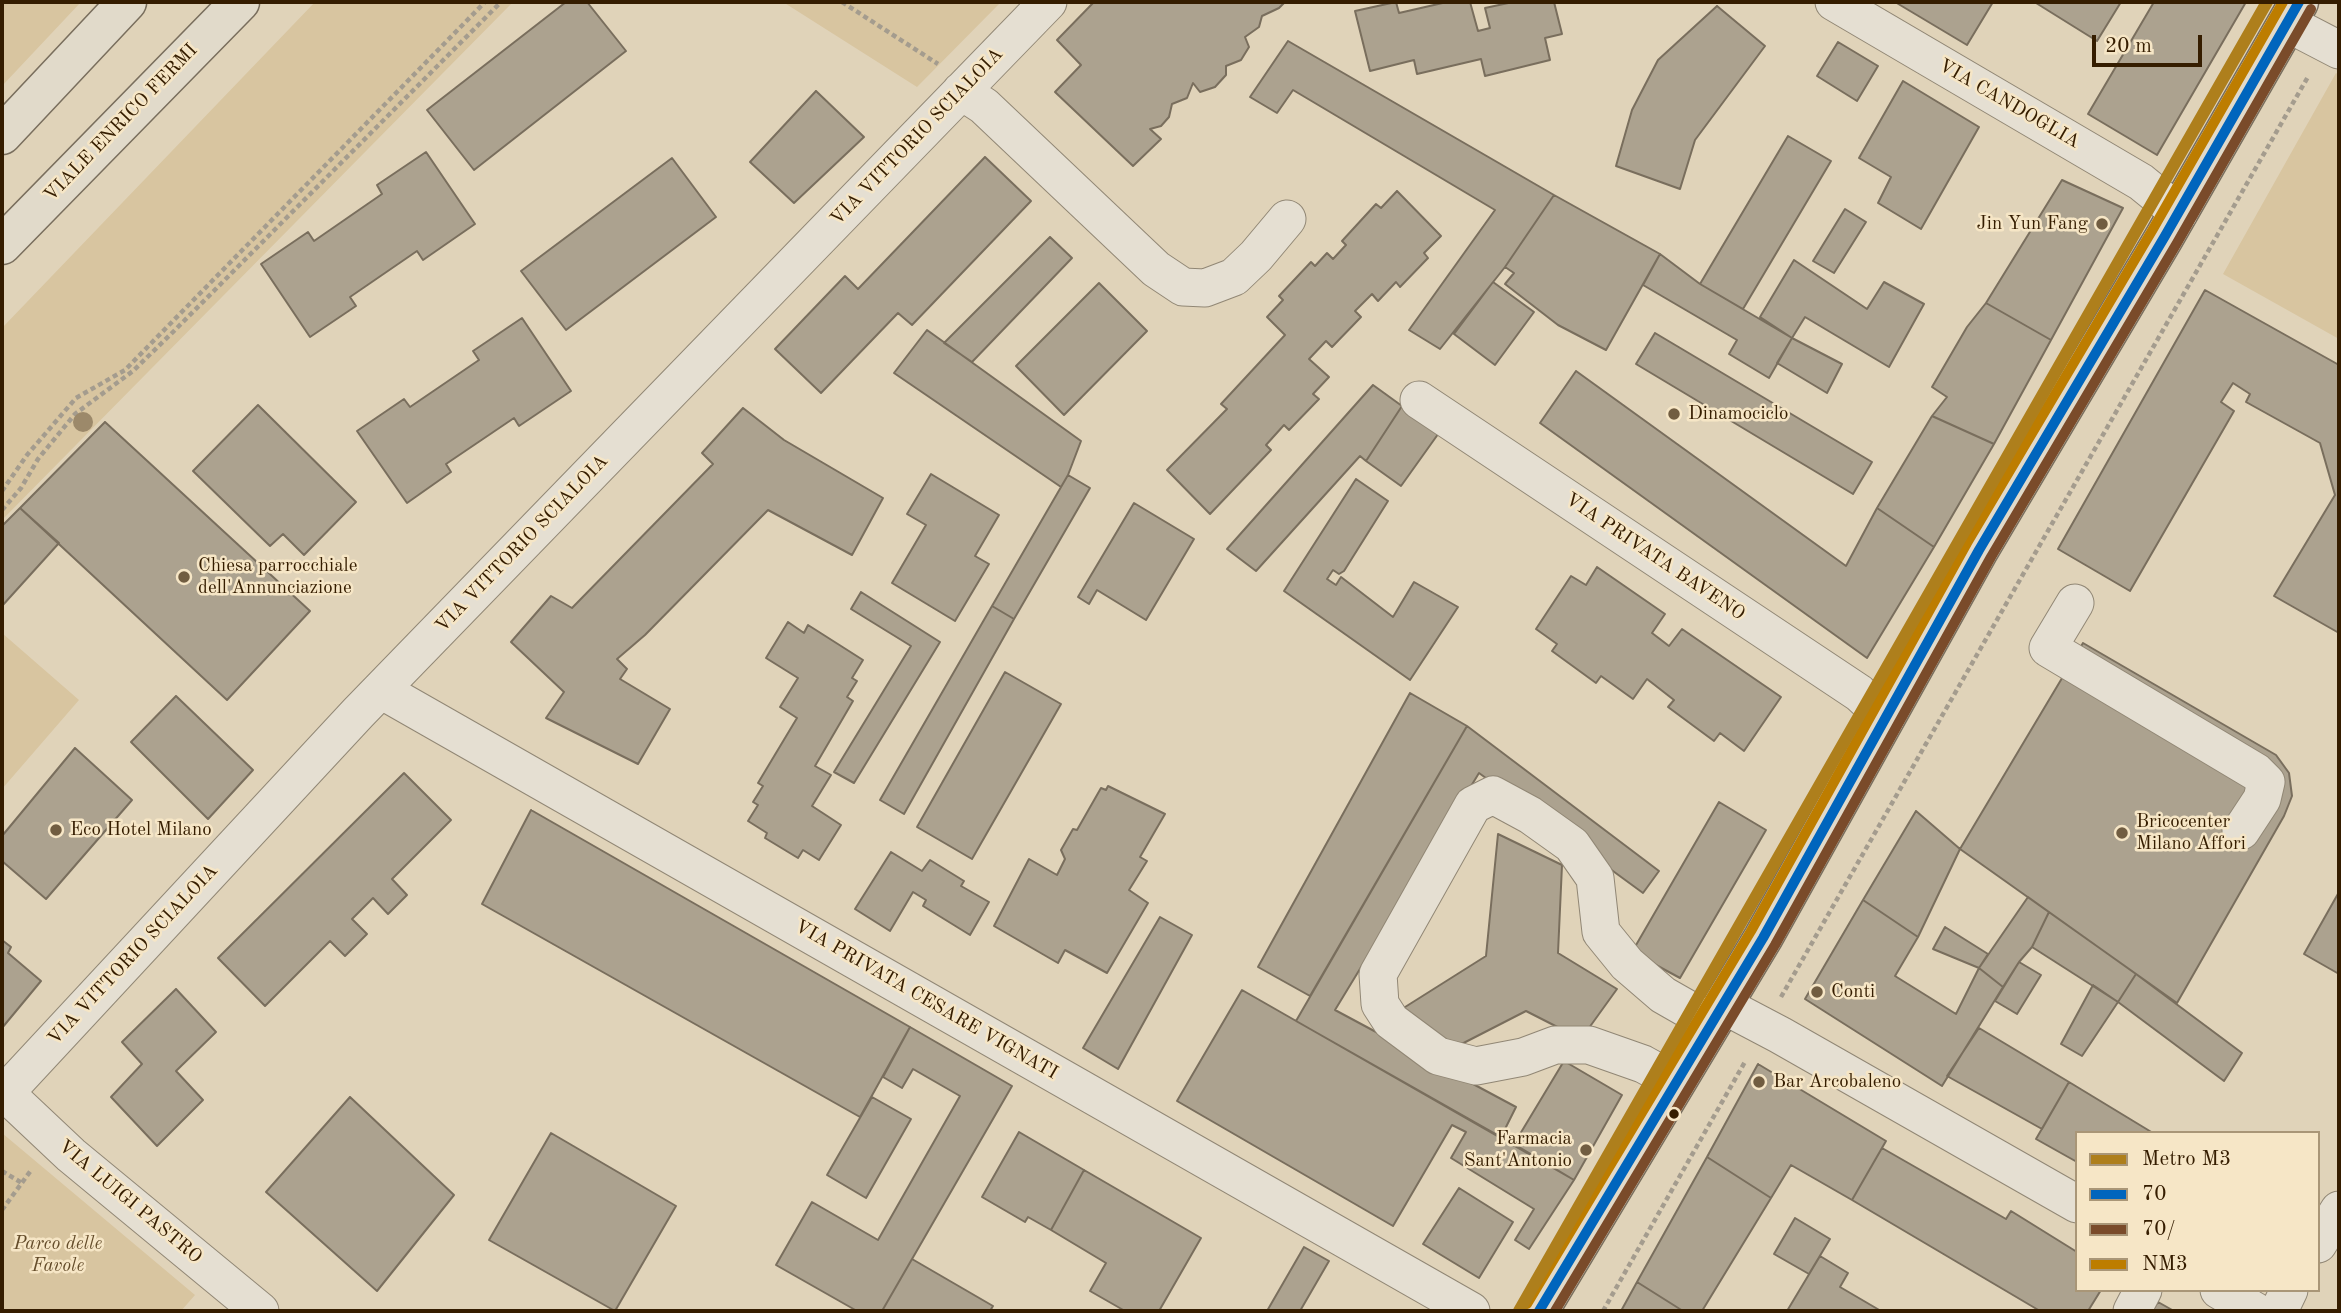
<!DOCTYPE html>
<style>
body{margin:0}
#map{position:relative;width:2341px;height:1313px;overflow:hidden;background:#e0d3b9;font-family:"Old Standard TT",serif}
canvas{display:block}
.frame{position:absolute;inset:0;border:4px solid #351d00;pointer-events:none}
.legend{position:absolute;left:2075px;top:1131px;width:245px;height:161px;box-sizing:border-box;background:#f6e6c6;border:2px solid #a99677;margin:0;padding:9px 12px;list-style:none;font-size:21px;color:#351d00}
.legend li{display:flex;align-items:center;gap:14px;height:35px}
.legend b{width:35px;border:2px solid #a99677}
.scale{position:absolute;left:2092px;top:35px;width:110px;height:32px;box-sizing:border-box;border:4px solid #351d00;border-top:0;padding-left:9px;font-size:21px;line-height:24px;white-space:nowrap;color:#351d00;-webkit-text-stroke:5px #f6e6c6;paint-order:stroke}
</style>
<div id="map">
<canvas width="2341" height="1313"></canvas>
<div class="frame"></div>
<ul class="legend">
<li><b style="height:9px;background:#ae7f1c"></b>Metro M3</li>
<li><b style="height:9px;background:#0065bd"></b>70</li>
<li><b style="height:9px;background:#7a4b2a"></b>70/</li>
<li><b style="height:9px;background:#bd7d00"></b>NM3</li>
</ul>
<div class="scale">20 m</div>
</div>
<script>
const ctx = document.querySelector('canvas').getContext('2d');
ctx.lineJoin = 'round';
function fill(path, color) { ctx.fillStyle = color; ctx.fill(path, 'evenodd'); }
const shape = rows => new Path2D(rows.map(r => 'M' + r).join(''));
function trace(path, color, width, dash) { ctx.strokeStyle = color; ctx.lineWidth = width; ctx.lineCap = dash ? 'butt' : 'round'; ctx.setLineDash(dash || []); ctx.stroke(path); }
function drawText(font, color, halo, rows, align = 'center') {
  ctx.font = font + ' "Old Standard TT",serif'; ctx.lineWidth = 5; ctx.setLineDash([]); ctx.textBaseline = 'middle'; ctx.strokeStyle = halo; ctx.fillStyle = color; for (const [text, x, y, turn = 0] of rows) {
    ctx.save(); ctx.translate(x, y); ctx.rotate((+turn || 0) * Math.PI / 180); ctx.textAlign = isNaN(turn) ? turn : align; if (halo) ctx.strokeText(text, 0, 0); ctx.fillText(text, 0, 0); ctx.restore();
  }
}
fill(shape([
 [2,2,81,2,2,86],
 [315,2,513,2,2,520,2,328],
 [783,2,1001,2,917,87],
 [2336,73,2339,75,2339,339,2223,274],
 [2,633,79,700,2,789],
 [2,1133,195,1295,181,1311,2,1311]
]), '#d8c5a0');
const building = shape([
 [566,2,587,2,626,51,474,170,427,110,566,2],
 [1094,2,1285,2,1279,8,1262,16,1259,27,1245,37,1249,47,1241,60,1226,66,1226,75,1215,87,1200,92,1193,83,1187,98,1172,104,1169,117,1161,126,1150,129,1161,139,1133,166,1055,92,1081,65,1057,40,1094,2],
 [1396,2,1399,13,1447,2,1470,2,1478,31,1490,28,1485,8,1513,2,1554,2,1562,34,1545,38,1550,60,1485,76,1481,59,1417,74,1414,60,1370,71,1355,11,1396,2],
 [1895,2,1993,2,1967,45,1895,2],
 [2036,2,2121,2,2097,41,2036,3,2036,2],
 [2154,2,2246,2,2157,155,2088,114,2154,2],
 [1717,6,1765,46,1695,140,1680,189,1616,166,1632,110,1658,60,1717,6],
 [1288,41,1554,195,1505,267,1440,349,1409,330,1495,210,1293,90,1277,113,1250,97,1288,41],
 [1838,42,1878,66,1857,101,1817,76,1838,42],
 [1903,81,1979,127,1921,229,1878,203,1891,177,1859,158,1903,81],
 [816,91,864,137,794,203,750,162,816,91],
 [1788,136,1831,161,1743,309,1700,284,1788,136],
 [426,152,475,224,423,260,417,251,350,297,356,306,310,337,261,264,308,232,314,241,382,194,377,185,426,152],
 [985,157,1031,201,912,325,898,313,821,393,775,349,845,276,858,289,985,157],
 [672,158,716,217,566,330,521,271,672,158],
 [2062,180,2123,208,2051,340,1986,303,2062,180],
 [1397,191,1441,236,1424,253,1428,258,1400,287,1396,282,1378,301,1372,294,1355,311,1361,317,1332,347,1326,341,1309,359,1329,377,1313,394,1319,399,1289,430,1284,425,1266,445,1271,450,1210,514,1167,470,1227,409,1221,404,1285,335,1267,317,1283,300,1279,296,1311,262,1315,266,1327,253,1333,259,1346,245,1342,241,1376,204,1381,208,1397,191],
 [1554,195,1660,254,1606,350,1558,325,1505,284,1514,273,1505,267,1554,195],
 [1845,209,1866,222,1834,273,1813,261,1845,209],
 [1050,237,1072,258,972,362,944,343,1050,237],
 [1660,254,1700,284,1792,338,1769,378,1729,354,1737,340,1643,285,1660,254],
 [1794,260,1867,309,1884,282,1924,304,1889,367,1805,317,1792,338,1760,317,1794,260],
 [1493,282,1534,312,1495,365,1454,334,1493,282],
 [1099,283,1147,331,1064,415,1016,366,1099,283],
 [2205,290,2339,365,2339,633,2274,596,2335,495,2320,443,2246,402,2250,394,2233,383,2221,402,2234,411,2130,591,2058,549,2205,290],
 [1986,303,2051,340,1994,444,1932,416,1947,397,1932,387,1967,327,1986,303],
 [522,318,571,391,519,426,514,418,446,464,451,472,407,503,357,431,404,399,410,407,479,360,473,351,522,318],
 [927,330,1081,441,1068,475,1061,487,894,373,927,330],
 [1655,333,1872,462,1853,494,1636,364,1655,333],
 [1792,338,1842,364,1827,393,1777,363,1792,338],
 [1576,371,1846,566,1877,508,1934,547,1867,658,1540,423,1576,371],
 [1373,385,1402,406,1366,461,1360,456,1256,571,1227,549,1373,385],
 [258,405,356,502,304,555,283,534,270,546,193,471,258,405],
 [1402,406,1441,430,1401,486,1366,461,1402,406],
 [743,408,784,440,883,498,852,555,768,510,645,635,617,659,627,669,620,679,670,709,638,764,546,718,564,692,511,642,551,596,572,608,713,464,702,453,743,408],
 [1932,416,1994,444,1934,547,1877,508,1932,416],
 [105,422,310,611,227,700,20,508,105,422],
 [931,474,999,515,975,556,989,564,955,621,892,583,926,525,907,514,931,474],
 [1068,475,1090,488,1014,619,992,606,1068,475],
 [1356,479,1388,501,1344,571,1339,574,1333,570,1327,579,1336,585,1341,577,1393,617,1414,582,1458,607,1410,680,1284,591,1356,479],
 [1134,503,1194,539,1146,620,1097,590,1089,604,1078,597,1134,503],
 [20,508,59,543,2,606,2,526,20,508],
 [1597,567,1665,614,1652,633,1669,646,1682,629,1781,697,1744,751,1720,733,1714,741,1668,707,1674,700,1647,679,1633,699,1601,676,1596,683,1552,651,1557,644,1536,629,1571,576,1586,585,1597,567],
 [861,592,940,642,854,783,834,772,911,646,851,609,861,592],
 [992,606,1014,619,904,814,880,800,992,606],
 [788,622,804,633,808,625,863,660,852,678,857,681,847,697,853,701,815,766,831,775,812,806,841,825,819,860,803,850,798,858,765,838,767,833,748,821,758,805,753,802,763,786,758,783,797,718,780,707,798,678,766,658,788,622],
 [2083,643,2276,755,2289,773,2292,796,2284,816,2177,1003,1960,849,2083,643],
 [1005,672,1061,704,972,859,917,827,1005,672],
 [1410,693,1467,726,1310,996,1258,967,1410,693],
 [176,696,253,770,208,819,131,742,176,696],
 [1467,726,1659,871,1643,893,1479,773,1335,1010,1516,1107,1501,1137,1296,1021,1467,726],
 [75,748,132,800,46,899,2,861,2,836,75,748],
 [404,773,451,820,392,879,407,895,388,914,373,898,352,919,367,934,345,956,330,941,265,1006,218,958,404,773],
 [1108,786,1165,814,1140,857,1147,861,1129,890,1148,903,1107,973,1065,950,1058,963,994,926,1029,859,1057,875,1065,859,1061,850,1073,829,1077,830,1101,788,1106,790,1108,786],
 [1719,802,1766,830,1680,978,1632,952,1719,802],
 [531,810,910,1027,860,1117,482,904,531,810],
 [1916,811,1960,849,1918,937,1863,900,1916,811],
 [1498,834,1562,865,1558,953,1617,989,1581,1039,1526,1011,1446,1052,1394,1014,1486,956,1498,834],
 [891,852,922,871,930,860,964,881,961,886,989,902,970,935,923,906,926,900,913,892,890,931,855,909,891,852],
 [2339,892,2339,974,2304,954,2339,892],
 [2028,897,2049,912,2032,947,2019,962,2003,987,1979,968,2028,897],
 [1863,900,1918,937,1895,976,1956,1014,1979,968,2003,987,1942,1086,1805,999,1863,900],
 [2049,912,2136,974,2118,1002,2032,947,2049,912],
 [1160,917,1192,935,1118,1069,1083,1048,1160,917],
 [1945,927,1988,954,1979,968,1933,949,1945,927],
 [2,940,11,947,8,953,41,981,2,1028,2,940],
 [2019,962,2041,975,2017,1014,1995,1001,2019,962],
 [2136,974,2242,1053,2224,1081,2118,1002,2136,974],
 [2093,985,2118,1002,2082,1056,2061,1044,2093,985],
 [176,989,216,1032,176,1071,203,1100,157,1146,111,1097,142,1064,122,1042,176,989],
 [1242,990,1574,1180,1529,1249,1515,1240,1534,1209,1451,1158,1466,1132,1452,1125,1393,1226,1177,1101,1242,990],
 [910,1027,1012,1086,882,1311,857,1311,776,1265,812,1202,878,1240,960,1096,913,1069,902,1088,883,1077,910,1027],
 [1979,1028,2069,1082,2042,1129,1947,1076,1979,1028],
 [1564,1061,1622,1095,1574,1180,1514,1144,1564,1061],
 [1758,1064,1886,1141,1852,1200,1791,1165,1771,1198,1707,1157,1758,1064],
 [2069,1082,2153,1133,2077,1133,2077,1162,2036,1139,2069,1082],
 [350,1097,454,1195,377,1291,266,1192,350,1097],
 [872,1097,911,1119,866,1198,827,1175,872,1097],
 [1019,1132,1084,1170,1051,1230,1028,1217,1025,1222,982,1197,1019,1132],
 [551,1133,676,1206,615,1311,489,1240,551,1133],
 [1882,1148,2006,1219,2011,1211,2077,1252,2077,1290,2101,1290,2088,1311,2040,1311,1852,1200,1882,1148],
 [1707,1157,1771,1198,1702,1311,1683,1311,1637,1282,1707,1157],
 [1084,1170,1201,1238,1159,1311,1125,1311,1090,1291,1106,1263,1051,1230,1084,1170],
 [1459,1188,1513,1222,1479,1278,1423,1244,1459,1188],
 [1795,1218,1830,1239,1809,1274,1774,1254,1795,1218],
 [1304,1247,1329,1261,1300,1311,1267,1311,1304,1247],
 [1820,1256,1848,1273,1840,1287,1881,1311,1787,1311,1820,1256],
 [912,1259,993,1306,990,1311,882,1311,912,1259],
 [1637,1282,1683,1311,1621,1311,1637,1282],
 [2158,1302,2174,1311,2152,1311,2158,1302]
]);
fill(building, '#aca28f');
trace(building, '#796e5d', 2);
const minor = shape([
 [1834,2,2141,182,2179,213],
 [2287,23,2339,50],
 [961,91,984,106,1156,269,1183,287,1205,288,1234,277,1256,256,1287,219],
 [1419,400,1859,693,1886,718],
 [2075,603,2048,648,2256,772,2266,782,2262,799,2241,831],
 [381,690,1471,1311],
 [1723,1005,1780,1035,2077,1204],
 [1676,1082,1643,1064,1589,1045,1555,1045,1523,1057,1476,1066,1438,1056,1391,1021,1380,1004,1378,974,1473,805,1493,795,1530,815,1572,845,1595,878,1601,932,1627,964,1663,995,1712,1023],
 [2,1090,71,1155,260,1311],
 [5,1093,358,713,1048,2],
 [2318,1244,2339,1210],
 [2219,1290,2255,1311],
 [2132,1311,2143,1290],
 [2279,1311,2289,1290]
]);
const major = shape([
 [2,135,127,2],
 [2,245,240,2],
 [1539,1311,1763,938,1979,550,2165,236,2299,2]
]);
trace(minor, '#918775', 39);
trace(major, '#796e5d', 41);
trace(shape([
 [842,2,938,64],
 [2,491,27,455,76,398,125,370,485,2],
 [2,510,21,488,38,459,75,414,133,371,173,332,501,2],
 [1781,997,2309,75],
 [2,1171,22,1183],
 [2,1210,32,1169],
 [1603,1311,1746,1060]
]), '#a49c8e', 4.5, [5, 3.5]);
trace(minor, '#e5dfd2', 37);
trace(major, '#e1daca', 38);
trace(shape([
 [1539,1311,1763,938,1979,550,2165,236,2299,2]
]), '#0065bd', 10);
trace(shape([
 [1555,1311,1775,945,1991,557,2177,243,2311,9]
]), '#7a4b2a', 10);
trace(shape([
 [1527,1304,1751,931,1967,543,2153,229,2283,2]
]), '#bd7d00', 10);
trace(shape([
 [1519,1311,2267,2]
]), '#ae7f1c', 12);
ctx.fillStyle = '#9c896a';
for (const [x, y] of [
 [83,422]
]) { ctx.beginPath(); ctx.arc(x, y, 10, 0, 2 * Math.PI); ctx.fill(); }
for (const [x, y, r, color] of [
 [2102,224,7,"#715d41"],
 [1674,414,7,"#715d41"],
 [184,577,7,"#715d41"],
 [56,830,7,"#715d41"],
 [2122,833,7,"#715d41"],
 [1817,992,7,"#715d41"],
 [1759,1082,7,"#715d41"],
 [1674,1114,6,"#351d00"],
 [1586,1150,7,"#715d41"]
]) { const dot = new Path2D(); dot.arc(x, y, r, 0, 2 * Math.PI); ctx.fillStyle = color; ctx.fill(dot); trace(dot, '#f6e6c6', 2.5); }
drawText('19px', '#351d00', '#f6e6c6', [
 ["VIA CANDOGLIA",2009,104,30],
 ["VIALE ENRICO FERMI",121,123,-46],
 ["VIA VITTORIO SCIALOIA",917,137,-46],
 ["VIA VITTORIO SCIALOIA",522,544,-46],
 ["VIA PRIVATA BAVENO",1655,557,34],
 ["VIA VITTORIO SCIALOIA",133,955,-47],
 ["VIA PRIVATA CESARE VIGNATI",926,1000,30],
 ["VIA LUIGI PASTRO",130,1202,40]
]);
drawText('19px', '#351d00', '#f6e6c6', [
 ["Jin Yun Fang",2088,224,"right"],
 ["Dinamociclo",1688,414],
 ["Chiesa parrocchiale",198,566],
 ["dell'Annunciazione",198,588],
 ["Bricocenter",2136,822],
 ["Milano Affori",2136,844],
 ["Eco Hotel Milano",70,830],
 ["Conti",1831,992],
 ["Bar Arcobaleno",1773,1082],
 ["Farmacia",1572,1139,"right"],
 ["Sant'Antonio",1572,1161,"right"]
], 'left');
drawText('italic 19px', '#644c2a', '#f6e6c6', [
 ["Parco delle",58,1244],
 ["Favole",58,1266]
]);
</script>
